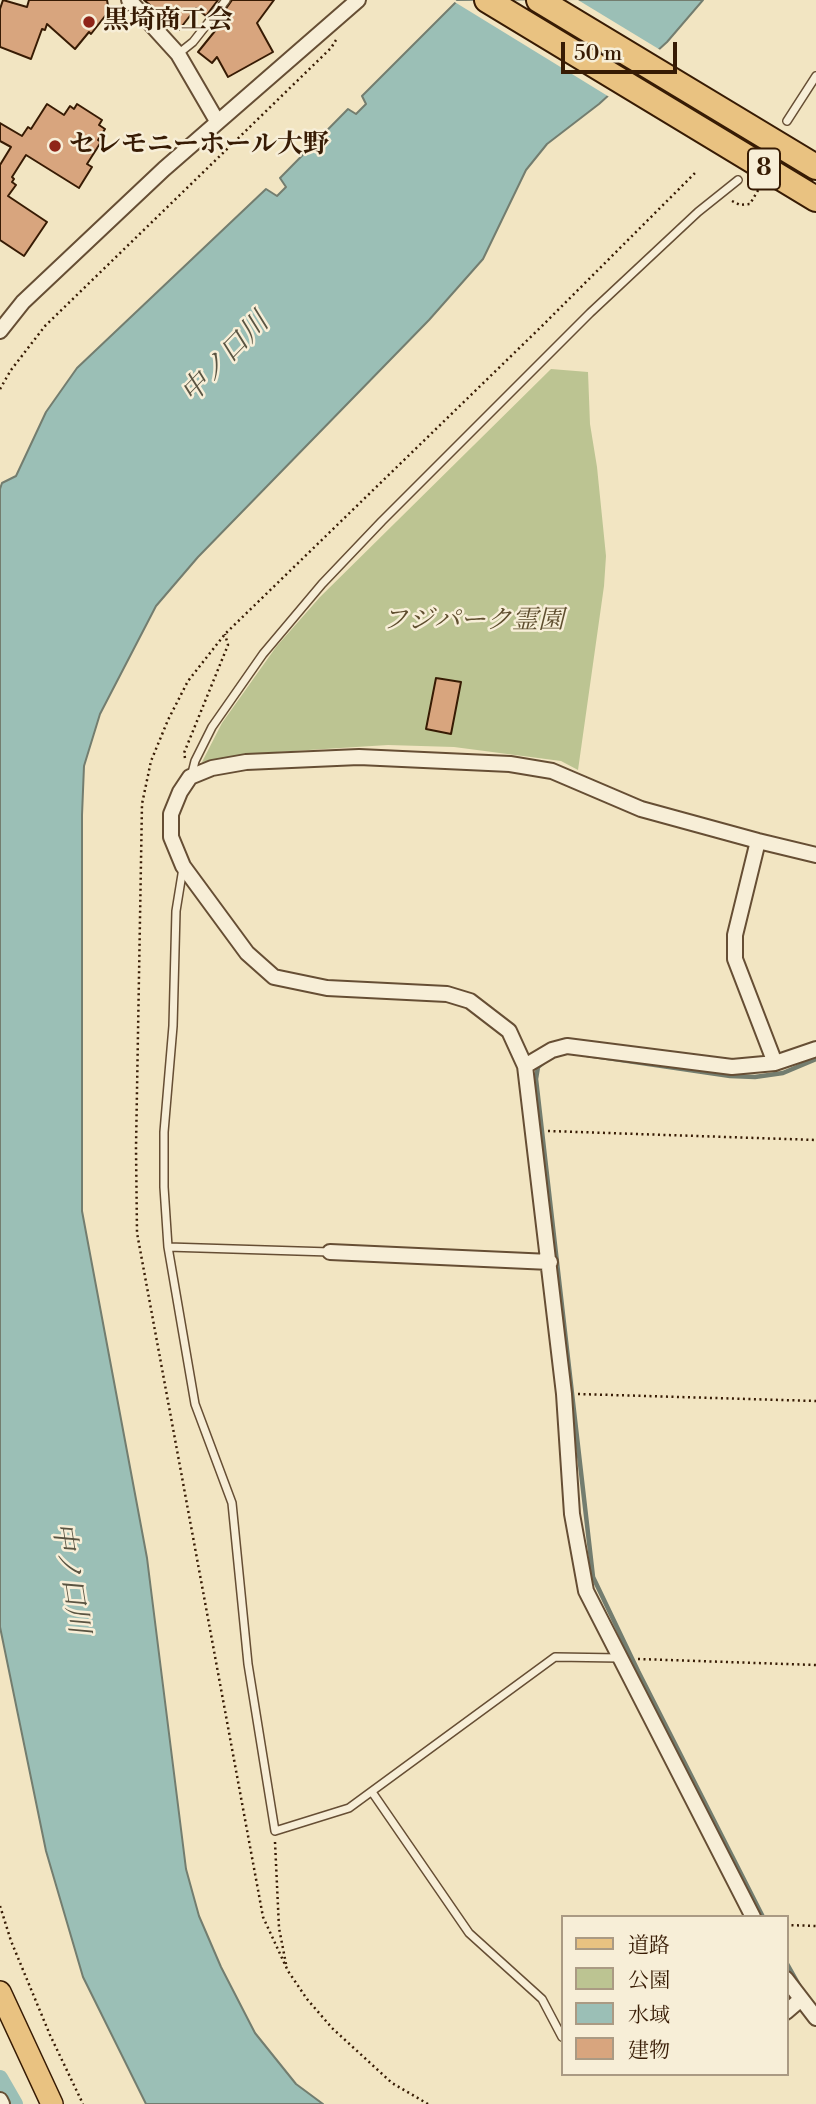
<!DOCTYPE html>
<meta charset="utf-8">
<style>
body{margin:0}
#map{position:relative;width:816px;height:2104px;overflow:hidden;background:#f2e5c2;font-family:"Libre Bodoni","Noto Serif JP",serif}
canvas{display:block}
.legend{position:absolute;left:561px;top:1915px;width:228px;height:161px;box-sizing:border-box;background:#f7eed7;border:2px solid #aa9a83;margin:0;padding:9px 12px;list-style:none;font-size:21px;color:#371b04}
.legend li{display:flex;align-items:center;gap:14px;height:35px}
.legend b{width:35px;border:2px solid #aa9a83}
.scale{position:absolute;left:561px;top:42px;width:116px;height:32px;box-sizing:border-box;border:4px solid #371b04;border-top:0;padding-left:9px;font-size:21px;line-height:24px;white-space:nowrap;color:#371b04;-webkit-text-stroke:5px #f7eed7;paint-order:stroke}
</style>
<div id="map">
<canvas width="816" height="2104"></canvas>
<ul class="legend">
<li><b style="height:9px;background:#e9c281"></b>道路</li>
<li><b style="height:19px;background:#bcc492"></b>公園</li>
<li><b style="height:19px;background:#9bbfb6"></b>水域</li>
<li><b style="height:19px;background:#d8a57e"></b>建物</li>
</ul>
<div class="scale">50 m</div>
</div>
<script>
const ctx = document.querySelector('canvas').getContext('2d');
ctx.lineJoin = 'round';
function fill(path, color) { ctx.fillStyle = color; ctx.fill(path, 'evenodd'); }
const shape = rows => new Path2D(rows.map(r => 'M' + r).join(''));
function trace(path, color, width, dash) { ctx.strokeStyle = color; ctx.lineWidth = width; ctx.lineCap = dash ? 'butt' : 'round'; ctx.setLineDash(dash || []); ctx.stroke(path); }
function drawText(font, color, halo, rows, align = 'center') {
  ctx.font = font + ' "Libre Bodoni","Noto Serif JP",serif'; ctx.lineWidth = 5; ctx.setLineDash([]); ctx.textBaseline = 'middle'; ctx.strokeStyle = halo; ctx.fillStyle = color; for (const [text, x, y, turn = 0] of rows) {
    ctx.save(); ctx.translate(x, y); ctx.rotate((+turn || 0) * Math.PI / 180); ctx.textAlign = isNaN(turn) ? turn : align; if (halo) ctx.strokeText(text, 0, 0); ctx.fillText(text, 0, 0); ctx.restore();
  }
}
fill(shape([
 [551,369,588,372,590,424,597,467,606,556,604,586,578,770,561,761,454,747,388,745,261,753,202,762,222,723,276,647,320,597]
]), '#bcc492');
const water = shape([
 [458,0,703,0,667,42,599,104,547,144,526,170,483,259,429,320,198,557,156,606,100,714,84,766,82,815,82,1211,147,1558,186,1869,199,1916,221,1967,255,2033,296,2084,323,2104,146,2104,83,1977,46,1851,0,1627,0,489,2,483,16,476,46,412,77,368,266,189,277,196,286,187,280,178,348,109,356,114,366,104,362,96,458,0]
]);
fill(water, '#9bbfb6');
trace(water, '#737d6f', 2);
fill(shape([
 [578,0,662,51,611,98,453,1]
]), '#f2e5c2');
trace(shape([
 [587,1055,730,1076,755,1077,783,1073,816,1059],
 [545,1061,538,1067,536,1079,593,1577,638,1671,763,1917],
 [786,1962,799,1985]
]), '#737d6f', 4.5);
trace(shape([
 [0,2078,15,2104]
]), '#9bbfb6', 16);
const building = shape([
 [3,0,27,7,29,0,107,0,109,11,91,34,89,32,75,49,47,24,45,30,42,29,31,59,0,47,0,9,3,0],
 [144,0,218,0,206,16,196,8,179,30,144,0],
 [232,0,274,0,257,23,273,52,228,77,217,57,212,63,198,52,219,26,216,23,232,0],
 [47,104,64,115,70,106,74,109,77,104,102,120,99,125,105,129,98,140,101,142,87,164,92,167,79,188,26,155,12,177,14,179,12,182,16,185,8,196,47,222,24,256,0,240,0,165,11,147,0,141,0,123,22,136,28,127,31,129,47,104],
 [436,678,461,682,451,734,426,729,436,678]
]);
fill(building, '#d8a57e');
trace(building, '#371b04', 2);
const lane = shape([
 [178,54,193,42,226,0],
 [787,121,816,76],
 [191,777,195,761,212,727,263,654,322,584,382,521,590,313,698,212,738,180],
 [183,868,176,911,173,1026,164,1132,164,1187,168,1247,195,1404,232,1503,248,1664,275,1831,349,1808,555,1657,620,1658],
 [168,1247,330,1252],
 [372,1792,469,1933,542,1999,562,2037]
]);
const street = shape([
 [129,0,178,54,217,121],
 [0,331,23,302,164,169,358,0],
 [758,841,735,935,735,959,775,1063],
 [525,1066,552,1050,567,1046,732,1067,775,1063,816,1049],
 [330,1252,550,1262],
 [753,1917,586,1591,572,1514,564,1394,525,1066,509,1031,470,1001,447,994,327,988,274,977,247,953,183,866,171,837,171,814,180,792,190,777,212,768,246,762,359,757,510,764,552,771,641,809,758,841,816,855],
 [786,1979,816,2018],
 [786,2012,800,2000],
 [0,2100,2,2104]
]);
const primary = shape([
 [0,1992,52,2104]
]);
const highway = shape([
 [487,0,816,199],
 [539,0,816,167]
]);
trace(lane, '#664e34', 10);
trace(street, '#664e34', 18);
trace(primary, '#371b04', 24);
trace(highway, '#371b04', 28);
trace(shape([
 [732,201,740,205,750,204,760,187],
 [0,389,11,370,45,326,331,48,336,40],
 [185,758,184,753,228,645,225,634],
 [548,1131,816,1140],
 [578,1394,816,1401],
 [638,1659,816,1665],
 [275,1842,279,1928,286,1964],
 [0,1906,11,1941,50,2035,83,2104],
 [786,1925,816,1926],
 [428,2104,392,2083,332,2028,307,1999,288,1971,263,1917,137,1233,136,1148,142,804,151,761,168,720,188,681,225,634,543,325,696,172]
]), '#371b04', 2.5, [2, 3.5]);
trace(lane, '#f7eed7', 7);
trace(street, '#f7eed7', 14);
trace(primary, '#e9c281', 21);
trace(highway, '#e9c281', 24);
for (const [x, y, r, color] of [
 [89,22,7,"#8f2418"],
 [55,146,7,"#8f2418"]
]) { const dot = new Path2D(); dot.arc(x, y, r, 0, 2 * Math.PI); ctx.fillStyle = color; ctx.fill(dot); trace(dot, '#f7eed7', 2.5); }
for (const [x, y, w] of [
 [764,169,32]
]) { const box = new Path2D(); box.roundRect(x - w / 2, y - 20.5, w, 41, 5); ctx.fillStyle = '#f7eed7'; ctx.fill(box); trace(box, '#371b04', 2); }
drawText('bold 24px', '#371b04', null, [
 ["8",764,169]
]);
drawText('bold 26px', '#371b04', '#f7eed7', [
 ["黒埼商工会",103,22],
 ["セレモニーホール大野",69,146]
], 'left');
drawText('italic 26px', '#5f4e2f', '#f7eed7', [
 ["フジパーク霊園",473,622]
]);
drawText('italic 28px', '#5a5442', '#f7eed7', [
 ["中ノ口川",226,359,-46],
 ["中ノ口川",69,1578,81]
]);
</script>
